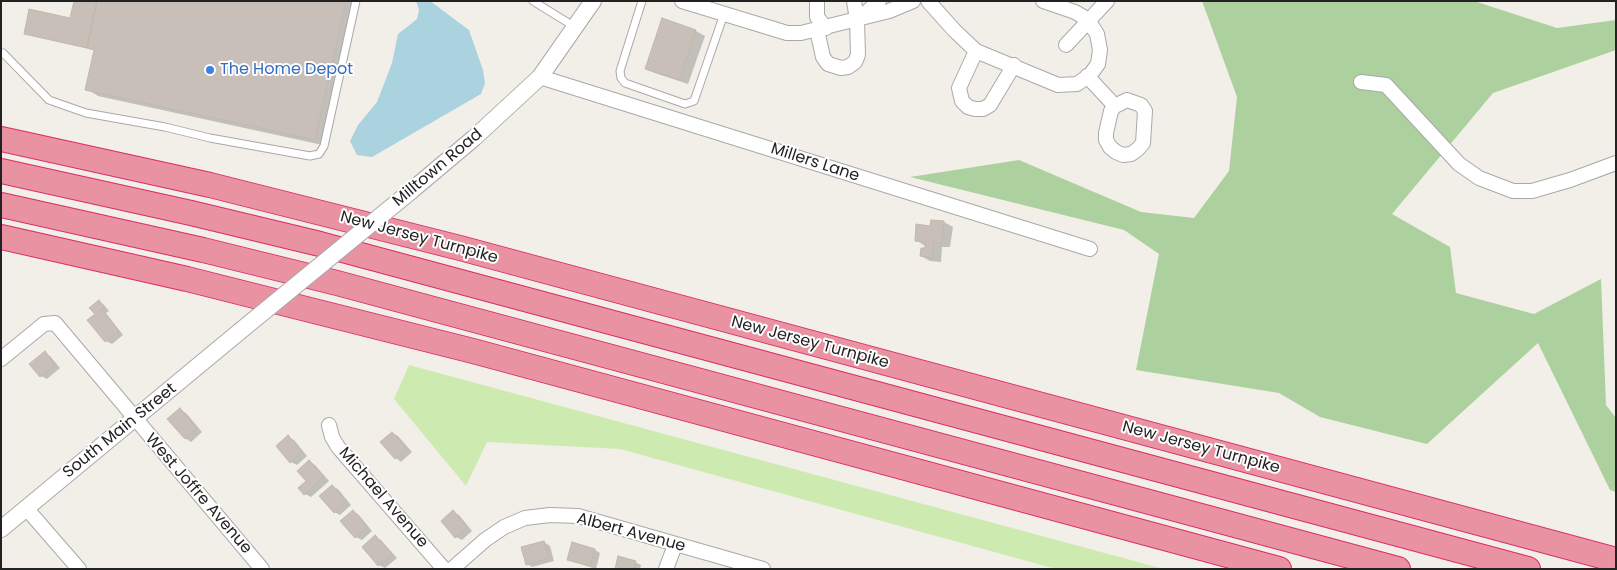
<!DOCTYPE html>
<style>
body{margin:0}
#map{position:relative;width:1617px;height:570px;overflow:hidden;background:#f2efe9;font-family:Poppins,sans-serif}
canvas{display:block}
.frame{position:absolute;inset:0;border:2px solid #222;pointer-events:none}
</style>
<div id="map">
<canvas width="1617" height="570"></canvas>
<div class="frame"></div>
</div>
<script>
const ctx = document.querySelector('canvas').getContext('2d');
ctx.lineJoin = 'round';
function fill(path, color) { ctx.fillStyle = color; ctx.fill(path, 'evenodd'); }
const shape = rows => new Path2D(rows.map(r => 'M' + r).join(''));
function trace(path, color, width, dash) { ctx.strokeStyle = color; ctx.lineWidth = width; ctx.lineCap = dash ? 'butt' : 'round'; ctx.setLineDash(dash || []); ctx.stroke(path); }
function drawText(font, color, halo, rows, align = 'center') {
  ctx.font = font + ' Poppins,sans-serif'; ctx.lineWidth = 4; ctx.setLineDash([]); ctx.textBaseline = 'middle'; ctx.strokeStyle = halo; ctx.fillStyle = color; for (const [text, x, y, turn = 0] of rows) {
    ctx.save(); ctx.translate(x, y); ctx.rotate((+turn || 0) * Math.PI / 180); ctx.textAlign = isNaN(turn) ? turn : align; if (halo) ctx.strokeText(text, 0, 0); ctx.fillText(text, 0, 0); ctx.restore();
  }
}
fill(shape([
 [409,365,1164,569,1056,569,620,449,487,442,466,486,394,399]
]), '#cdebb0');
fill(shape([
 [1202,1,1474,1,1557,28,1616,20,1616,50,1493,93,1392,214,1450,247,1456,293,1534,314,1601,279,1606,405,1616,418,1616,492,1610,490,1538,343,1427,444,1320,417,1279,393,1136,370,1159,254,1124,230,910,177,1019,160,1141,212,1194,218,1229,171,1237,97]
]), '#add19e');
fill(shape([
 [416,1,430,1,469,30,483,70,485,83,481,94,372,157,357,155,350,141,358,125,377,102,392,63,398,34,417,19,419,10]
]), '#aad3df');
fill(shape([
 [75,1,350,1,358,6,327,146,98,96,87,89,95,51,90,49,25,34,71,20],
 [662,20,696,31,705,36,688,84,655,73,646,68],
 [932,221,944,222,953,227,950,247,942,247,941,262,930,261,921,256,926,249,925,246,916,240,932,227],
 [99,301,104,305,109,311,106,313,123,335,112,344,106,341,96,315],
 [45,353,50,356,60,368,47,379,41,376],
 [180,410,186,413,202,432,191,442,185,438],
 [393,433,398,436,412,452,401,462,396,458],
 [288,437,294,440,307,456,297,465,291,462],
 [309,461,315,465,329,481,311,497,305,494,308,481],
 [332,486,338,489,351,505,340,515,334,512],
 [353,511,359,515,372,531,362,540,356,537],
 [453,512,459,515,472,531,462,540,456,537,443,521],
 [375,537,381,540,397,558,385,568,379,565],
 [544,542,550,546,554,561,532,567,527,564],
 [595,550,600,553,596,569,574,562,568,559],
 [635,562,641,565,640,569,616,569]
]), '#0003');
const building = shape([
 [74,1,97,1,87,48,24,34,29,9,70,18,74,1],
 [97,1,346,1,315,140,85,90,94,50,87,48,97,1],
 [662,18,696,30,679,80,645,69,662,18],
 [931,220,944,221,942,243,933,242,933,258,920,256,921,248,925,248,925,242,915,241,916,224,930,226,931,220],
 [99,300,104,307,101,310,119,331,105,342,87,320,95,314,89,308,99,300],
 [45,351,55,365,40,377,29,364,45,351],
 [180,408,197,428,185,439,167,419,180,408],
 [392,432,407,449,395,459,380,442,392,432],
 [288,435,302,452,290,463,276,446,288,435],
 [309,460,324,477,304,495,298,488,306,481,297,471,309,460],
 [332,485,346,502,334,513,319,496,332,485],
 [353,510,367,527,355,538,340,521,353,510],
 [453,510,467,527,455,538,441,521,453,510],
 [375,535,392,554,378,566,362,547,375,535],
 [544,541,549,558,526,565,521,547,544,541],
 [572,542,595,549,590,566,567,560,572,542],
 [618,556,636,561,634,569,615,569,618,556]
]);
fill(building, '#c7bfb8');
trace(building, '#c4b6ab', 1);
const service = shape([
 [533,1,575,27],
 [642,1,620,71,621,78,625,83,685,104,694,101,724,14],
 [3,53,49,100,86,113,165,127,210,138,310,156,319,154,324,146,356,1]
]);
const minor = shape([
 [682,1,787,33,801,33,889,11,913,1],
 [817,1,817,17,826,28],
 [928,1,954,30,976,51,1058,85,1077,84,1090,75,1098,64,1100,50,1097,34,1087,19,1075,12,1043,1],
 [860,18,879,1],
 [817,30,823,57,828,64,841,68,848,67,855,62,858,55,857,20,854,1],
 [1066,45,1107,1],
 [976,51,959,88,962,101,968,107,975,109,983,109,990,105,1014,65],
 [1087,76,1115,106],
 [540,77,1090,249],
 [1361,82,1386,85,1459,164,1479,178,1513,191,1532,191,1570,180,1616,163],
 [1127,100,1141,105,1145,111,1143,143,1138,149,1131,154,1123,155,1116,152,1110,147,1106,140,1106,133,1111,111,1115,106,1127,100],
 [1,359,44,324,55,323,262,569],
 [329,425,332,437,338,447,444,569],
 [26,508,79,569],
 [452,569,485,540,504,527,525,518,550,515,578,516,763,569],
 [666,569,675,545]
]);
const tertiary = shape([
 [411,191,474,138,540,77,593,1],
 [1,529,239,332]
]);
const motorway = shape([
 [1,139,210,185,460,248,1616,560],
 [1,171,191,213,320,244,1528,569],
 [1,205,203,250,337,283,1398,569],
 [1,237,187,279,473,351,1279,569]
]);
trace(service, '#a9a9a9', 9);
trace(minor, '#a9a9a9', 16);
trace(tertiary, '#a9a9a9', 18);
trace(motorway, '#dc2a67', 26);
trace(service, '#fff', 7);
trace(minor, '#fff', 14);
trace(tertiary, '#fff', 16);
trace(motorway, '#e892a2', 24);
const tertiaryBridge = shape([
 [239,332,411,191]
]);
trace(tertiaryBridge, '#a9a9a9', 18, []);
trace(tertiaryBridge, '#fff', 16);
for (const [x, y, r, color] of [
 [210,70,5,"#3f7fe0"]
]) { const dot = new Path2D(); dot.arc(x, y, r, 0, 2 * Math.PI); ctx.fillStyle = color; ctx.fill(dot); trace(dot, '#fff', 2); }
drawText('16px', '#366cbe', '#fff', [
 ["The Home Depot",220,70]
], 'left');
drawText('16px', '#222', '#fff', [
 ["Millers Lane",815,163,18],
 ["Milltown Road",438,168,-40],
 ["New Jersey Turnpike",419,238,15],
 ["New Jersey Turnpike",810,343,15],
 ["South Main Street",120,431,-39],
 ["New Jersey Turnpike",1201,448,15],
 ["West Joffre Avenue",198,494,49],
 ["Michael Avenue",383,498,49],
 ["Albert Avenue",631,533,15]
]);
</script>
